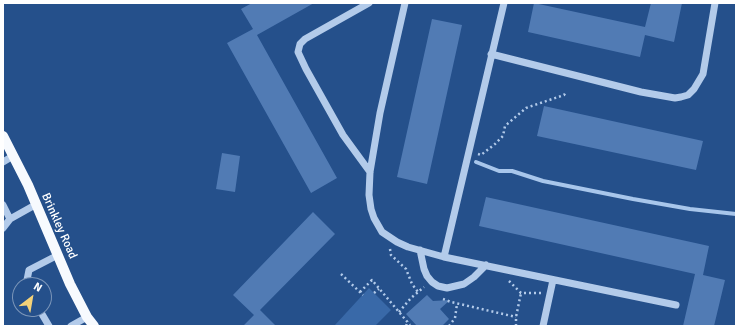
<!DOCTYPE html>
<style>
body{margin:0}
#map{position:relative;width:739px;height:329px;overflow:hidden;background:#25508b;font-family:Signika,sans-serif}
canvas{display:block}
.frame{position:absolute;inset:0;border:4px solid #fff;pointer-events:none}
.north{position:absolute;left:12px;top:277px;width:40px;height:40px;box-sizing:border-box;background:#25508b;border:1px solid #7c96b9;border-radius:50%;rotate:31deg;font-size:11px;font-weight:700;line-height:16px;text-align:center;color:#fff}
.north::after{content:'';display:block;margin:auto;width:14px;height:18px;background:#f4d278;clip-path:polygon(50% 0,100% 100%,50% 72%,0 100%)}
</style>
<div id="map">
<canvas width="739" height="329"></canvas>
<div class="frame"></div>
<div class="north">N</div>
</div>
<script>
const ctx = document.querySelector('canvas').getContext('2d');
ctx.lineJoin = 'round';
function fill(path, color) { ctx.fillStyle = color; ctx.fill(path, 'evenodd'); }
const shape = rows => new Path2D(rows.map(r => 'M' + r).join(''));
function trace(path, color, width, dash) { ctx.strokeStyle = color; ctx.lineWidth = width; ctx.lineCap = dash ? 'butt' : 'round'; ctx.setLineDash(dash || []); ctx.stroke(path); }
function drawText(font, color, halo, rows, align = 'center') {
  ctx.font = font + ' Signika,sans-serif'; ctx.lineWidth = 3; ctx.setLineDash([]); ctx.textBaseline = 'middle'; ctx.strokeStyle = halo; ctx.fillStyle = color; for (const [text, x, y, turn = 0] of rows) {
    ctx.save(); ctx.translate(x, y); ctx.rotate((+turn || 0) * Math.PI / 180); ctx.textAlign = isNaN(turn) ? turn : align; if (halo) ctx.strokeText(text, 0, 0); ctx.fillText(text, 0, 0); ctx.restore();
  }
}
fill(shape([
 [369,288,391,310,375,326,335,325]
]), '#3969a8');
trace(shape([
 [476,162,499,171,512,171,543,181,633,199,690,209,736,214]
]), '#a8c6eb', 4);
fill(shape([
 [252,3,314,3,257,35,337,178,311,193,227,43,253,29,241,9],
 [534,3,645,27,651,3,682,3,674,42,645,35,640,57,528,32],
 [432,19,462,25,427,184,397,177],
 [544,106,703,141,696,170,537,136],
 [222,153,240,156,235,192,216,189],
 [486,197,709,246,703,275,725,280,714,326,683,326,695,274,479,226],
 [313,212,335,234,260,310,276,326,243,326,254,315,233,295],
 [427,295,433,301,450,300,440,309,449,319,442,326,417,326,406,314]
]), '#517bb4');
trace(shape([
 [478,154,481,155,495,144,503,136,505,126,526,108,564,95,566,92],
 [390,249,391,255,406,269,412,284,418,292],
 [341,274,363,295],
 [509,281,521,293,541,293],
 [360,292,372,280,410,325],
 [374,293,379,289],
 [443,299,451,302,516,317],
 [399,312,411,298,424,287],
 [406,326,408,321],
 [449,326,455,318,457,304],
 [516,326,516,317,521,293]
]), '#b3cbea', 2.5, [2, 3]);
trace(shape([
 [369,3,305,39,300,44,298,52,306,69,343,135,370,172],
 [405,3,380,113,370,172,369,195,371,209,374,218,382,232,397,242,408,247,444,257,676,305],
 [491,54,641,92,675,98,681,97,688,95,694,89,703,74,715,3],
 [3,162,13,156],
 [3,205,10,219],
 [3,228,10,219,35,205],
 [420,250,424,269,427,276,432,282,438,286,447,288,464,284,474,277,486,265],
 [444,257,504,3],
 [26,285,29,270,58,255],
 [39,309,49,326],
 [71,326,87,317],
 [543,326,553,280]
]), '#b3cbea', 7);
trace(shape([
 [3,136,28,185,70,284,87,317,94,326]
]), '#f7fafe', 10);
drawText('12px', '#fff', '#25508b', [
 ["Brinkley Road",59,226,66]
]);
</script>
